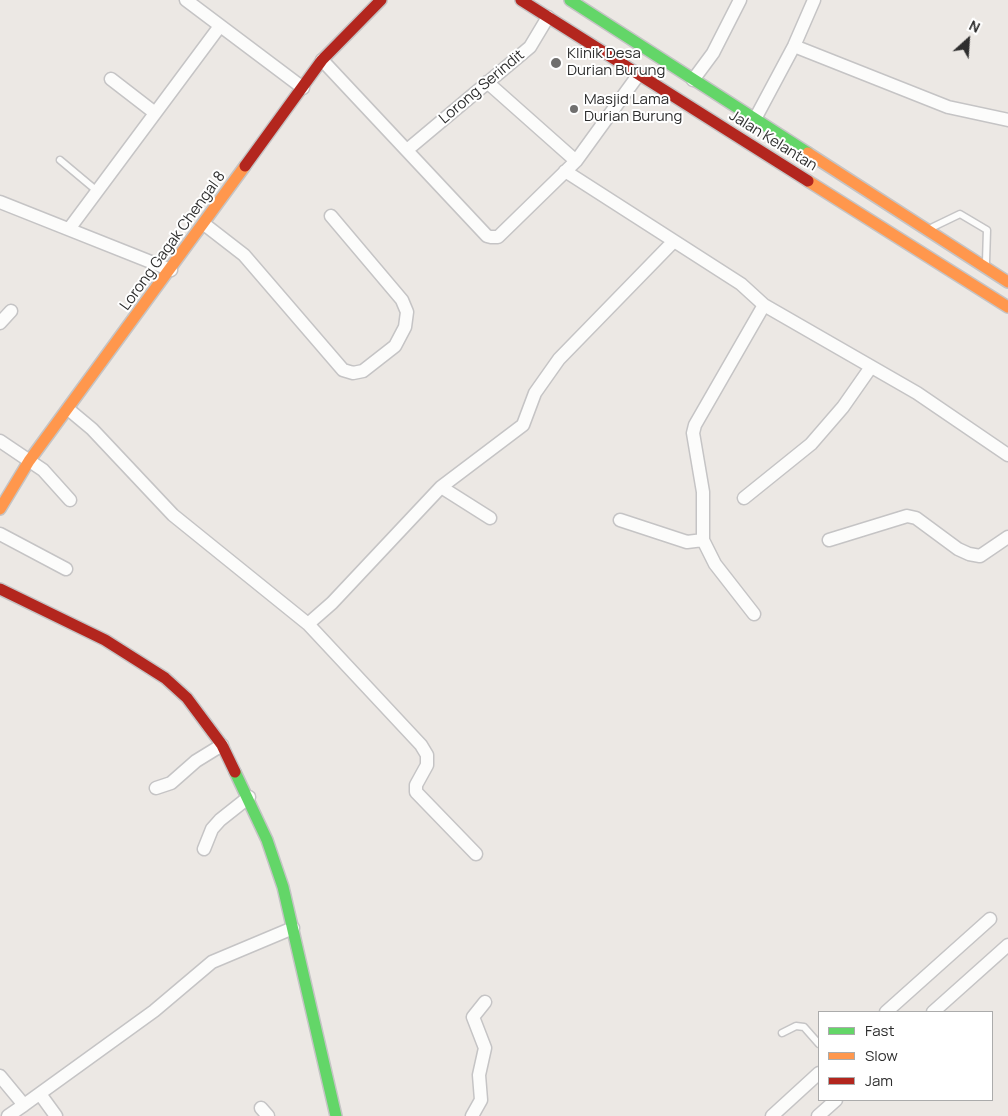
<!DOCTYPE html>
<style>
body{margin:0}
#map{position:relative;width:1008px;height:1116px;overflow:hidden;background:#ece8e4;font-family:Manrope,sans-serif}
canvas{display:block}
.legend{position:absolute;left:818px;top:1011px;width:175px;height:90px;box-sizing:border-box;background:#fff;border:1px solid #ababab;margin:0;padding:6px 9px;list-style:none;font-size:15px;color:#2e2e2e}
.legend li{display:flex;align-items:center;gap:10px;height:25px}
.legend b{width:25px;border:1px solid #ababab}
.north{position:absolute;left:943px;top:15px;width:50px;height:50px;-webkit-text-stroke:4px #fff;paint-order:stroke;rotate:26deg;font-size:14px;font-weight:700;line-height:20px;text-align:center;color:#2e2e2e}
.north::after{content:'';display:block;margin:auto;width:18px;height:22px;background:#2e2e2e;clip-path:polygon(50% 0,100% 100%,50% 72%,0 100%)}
</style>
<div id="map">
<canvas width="1008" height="1116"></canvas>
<ul class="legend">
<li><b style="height:6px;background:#63d668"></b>Fast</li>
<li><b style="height:6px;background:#ff974d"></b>Slow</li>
<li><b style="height:6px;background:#b3261e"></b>Jam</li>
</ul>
<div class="north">N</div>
</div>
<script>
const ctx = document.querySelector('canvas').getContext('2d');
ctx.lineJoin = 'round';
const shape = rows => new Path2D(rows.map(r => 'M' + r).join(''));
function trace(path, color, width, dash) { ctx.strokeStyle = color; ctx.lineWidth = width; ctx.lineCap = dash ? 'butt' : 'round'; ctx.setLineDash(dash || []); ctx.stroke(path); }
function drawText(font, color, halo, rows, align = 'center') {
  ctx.font = font + ' Manrope,sans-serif'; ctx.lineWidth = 4; ctx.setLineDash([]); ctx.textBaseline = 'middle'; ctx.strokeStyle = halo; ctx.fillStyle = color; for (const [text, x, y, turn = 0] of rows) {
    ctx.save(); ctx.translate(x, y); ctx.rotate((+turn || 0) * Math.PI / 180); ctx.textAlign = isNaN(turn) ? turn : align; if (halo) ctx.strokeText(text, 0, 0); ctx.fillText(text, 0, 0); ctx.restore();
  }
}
const lane = shape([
 [60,160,97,191],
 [933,227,960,214,987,230,986,262],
 [782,1033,796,1026,804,1027,819,1044]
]);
const street = shape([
 [186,0,303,88],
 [794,46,948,107,1008,120],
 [322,60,487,236,491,237,498,237,576,161,639,74],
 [111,79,155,113],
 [693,80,713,53,740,0],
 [487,82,576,161],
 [755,119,794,46,814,0],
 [407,150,530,47,548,17],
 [565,171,741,284,764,305,917,393,1008,455],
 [0,202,171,270],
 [204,224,244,255,343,370,353,373,363,371,395,346,405,327,407,312,402,300,331,216],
 [69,229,220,26],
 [0,323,11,311],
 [68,409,92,429,173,515,308,624,332,603,441,487,490,518],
 [0,441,43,470,70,500],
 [441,487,523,425,535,393,559,359,673,242],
 [744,498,811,444,843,407,871,367],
 [620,520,687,542,703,540,703,492,693,433,695,425,764,305],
 [0,534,66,569],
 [703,540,715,564,754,614],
 [829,540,907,516,916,518,958,549,969,554,980,556,1008,537],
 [308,624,421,745,427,755,427,765,416,785,416,792,476,854],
 [156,788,171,783,196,761,222,745],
 [204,849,212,829,220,820,249,797],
 [886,1012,990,919],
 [933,1012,1008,945],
 [0,1076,24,1105,154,1011,212,962,293,928],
 [40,1094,56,1116],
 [261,1108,268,1116],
 [8,1116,24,1105],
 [472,1116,481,1100,479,1075,485,1048,473,1017,485,1002],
 [772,1116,819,1073],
 [818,1116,836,1100]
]);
const fast = shape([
 [570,0,808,153],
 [235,772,267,840,283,887,336,1116]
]);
const slow = shape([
 [808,153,1008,282],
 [808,181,1008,307],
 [0,509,29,461,245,166]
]);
const jam = shape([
 [521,0,808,181],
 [245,166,322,60,381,0],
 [0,589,105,640,165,678,187,698,222,745,235,772]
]);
trace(lane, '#c5c4c5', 9);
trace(street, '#c5c4c5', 15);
trace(fast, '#c5c4c5', 14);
trace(slow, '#c5c4c5', 14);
trace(jam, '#c5c4c5', 14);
trace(lane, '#fcfcfb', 6);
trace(street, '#fcfcfb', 12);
trace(fast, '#63d668', 11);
trace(slow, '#ff974d', 11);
trace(jam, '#b3261e', 11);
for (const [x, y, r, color] of [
 [556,63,6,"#706f6e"],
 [574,109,5,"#706f6e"]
]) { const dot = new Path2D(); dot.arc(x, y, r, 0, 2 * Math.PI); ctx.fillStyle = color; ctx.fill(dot); trace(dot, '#fff', 2); }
drawText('15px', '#2e2e2e', '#fff', [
 ["Klinik Desa",567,54],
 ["Durian Burung",567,71],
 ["Masjid Lama",584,100],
 ["Durian Burung",584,117]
], 'left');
drawText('15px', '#2e2e2e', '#fff', [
 ["Lorong Serindit",482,87,-40],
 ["Jalan Kelantan",773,141,32],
 ["Lorong Gagak Chengal 8",173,241,-54]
]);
</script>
